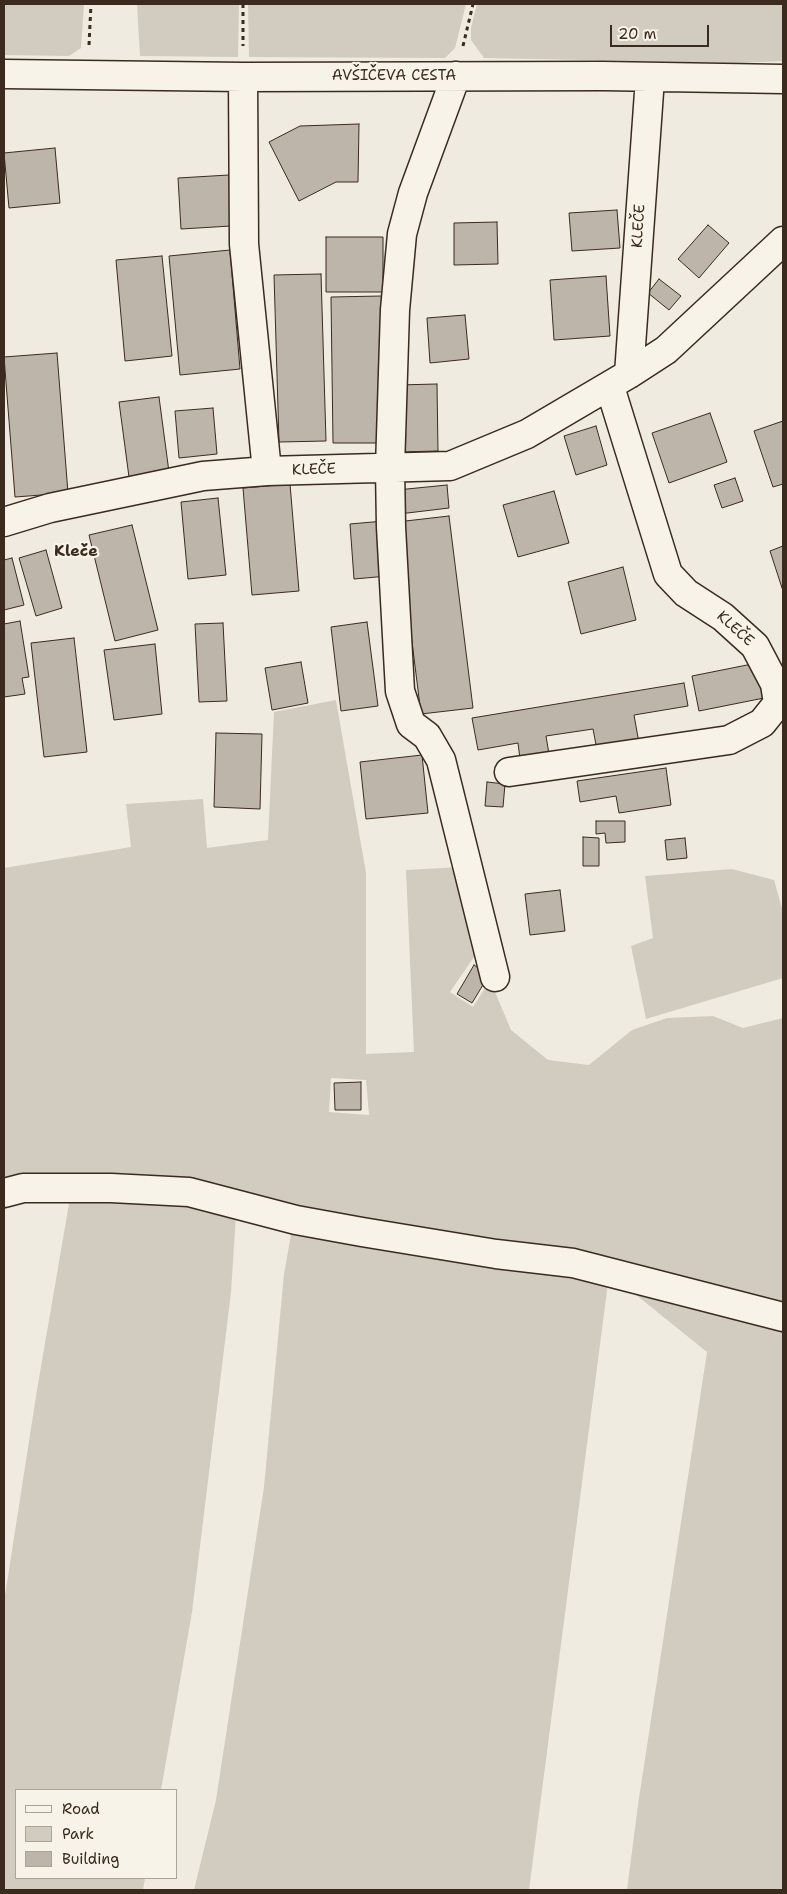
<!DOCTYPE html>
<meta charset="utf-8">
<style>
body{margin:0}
#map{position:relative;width:787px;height:1894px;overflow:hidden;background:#efebe0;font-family:"Shantell Sans",sans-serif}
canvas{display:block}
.frame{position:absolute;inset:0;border:5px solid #3b2a1e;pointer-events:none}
.legend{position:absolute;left:15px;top:1789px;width:162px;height:90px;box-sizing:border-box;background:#f7f3e8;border:1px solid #aca397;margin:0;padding:6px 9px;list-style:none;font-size:15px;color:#3b2a1e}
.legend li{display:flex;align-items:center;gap:10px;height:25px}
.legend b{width:25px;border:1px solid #aca397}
.scale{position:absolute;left:610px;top:25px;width:99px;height:22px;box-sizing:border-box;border:2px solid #3b2a1e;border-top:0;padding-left:6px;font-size:15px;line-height:18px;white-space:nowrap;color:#3b2a1e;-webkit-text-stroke:4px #f7f3e8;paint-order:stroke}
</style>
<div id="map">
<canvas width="787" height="1894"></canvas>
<div class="frame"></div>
<ul class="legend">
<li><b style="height:6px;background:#f7f3e8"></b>Road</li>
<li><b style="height:14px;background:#d1cbc0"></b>Park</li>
<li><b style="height:14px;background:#bdb5aa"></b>Building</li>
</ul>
<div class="scale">20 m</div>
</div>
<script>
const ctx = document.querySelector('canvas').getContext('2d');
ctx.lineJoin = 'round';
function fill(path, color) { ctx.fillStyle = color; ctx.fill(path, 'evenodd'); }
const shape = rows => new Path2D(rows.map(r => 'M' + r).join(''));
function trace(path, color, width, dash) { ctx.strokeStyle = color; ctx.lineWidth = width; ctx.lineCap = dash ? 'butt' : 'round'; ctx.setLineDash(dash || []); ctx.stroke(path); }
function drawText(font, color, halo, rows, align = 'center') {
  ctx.font = font + ' "Shantell Sans",sans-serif'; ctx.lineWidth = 4.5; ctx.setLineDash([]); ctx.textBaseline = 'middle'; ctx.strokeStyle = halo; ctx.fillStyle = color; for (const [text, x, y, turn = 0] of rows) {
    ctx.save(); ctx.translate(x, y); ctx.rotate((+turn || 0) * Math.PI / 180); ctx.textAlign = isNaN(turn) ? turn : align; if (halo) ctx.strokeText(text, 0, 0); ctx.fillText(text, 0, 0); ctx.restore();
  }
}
fill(shape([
 [4,4,84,4,81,48,69,56,4,55],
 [137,4,239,4,238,57,140,56],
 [248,4,466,4,455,48,445,58,249,57],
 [477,4,783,4,783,61,739,63,484,58,471,40,471,28],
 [336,700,366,873,366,1054,414,1052,406,870,461,867,480,948,450,992,473,1007,490,980,511,1030,548,1060,589,1065,632,1030,667,1018,713,1016,743,1028,783,1018,783,1306,119,1176,55,1174,4,1178,4,868,131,847,126,804,203,799,207,848,268,840,274,712],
 [331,1078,366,1080,369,1115,329,1112],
 [732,869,774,880,783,912,783,978,646,1019,631,946,653,938,645,876],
 [70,1198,193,1203,236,1215,231,1292,192,1612,161,1790,16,1790,16,1878,145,1878,143,1890,4,1890,4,1602,37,1390],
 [292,1229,567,1272,608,1283,529,1890,194,1890,216,1800,264,1487,284,1274],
 [625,1286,783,1327,783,1890,627,1890,638,1805,707,1352]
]), '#d1cbc0');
const building = shape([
 [359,124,358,182,336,182,299,201,269,142,300,126,359,124],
 [55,148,60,203,9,208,4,153,55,148],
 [229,175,231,226,181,229,178,178,229,175],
 [617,210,620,248,572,251,569,213,617,210],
 [497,222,498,264,454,265,454,223,497,222],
 [708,225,729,243,699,278,678,259,708,225],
 [326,237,383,237,383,292,326,292,326,237],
 [230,250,240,369,180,375,169,256,230,250],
 [162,256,172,356,125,361,116,260,162,256],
 [321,274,326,441,279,442,274,275,321,274],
 [606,276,610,336,554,340,550,280,606,276],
 [659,279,681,296,669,310,648,293,659,279],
 [382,296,384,443,333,443,331,297,382,296],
 [465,315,469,359,430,363,427,318,465,315],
 [57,353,68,493,15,497,4,357,57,353],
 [437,384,438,451,399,452,397,385,437,384],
 [159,397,169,472,129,477,119,402,159,397],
 [213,408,217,454,179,458,175,411,213,408],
 [710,413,727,462,669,483,652,433,710,413],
 [783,421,783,484,773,487,754,431,783,421],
 [596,426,607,465,576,475,564,436,596,426],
 [735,478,743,501,722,508,714,485,735,478],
 [290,484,299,591,252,595,243,488,290,484],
 [447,485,449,508,399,514,397,490,447,485],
 [554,491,569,543,518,557,503,505,554,491],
 [218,498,226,575,188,579,181,502,218,498],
 [449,516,473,708,421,714,397,522,449,516],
 [384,521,388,576,354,579,350,524,384,521],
 [132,525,158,630,115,641,89,535,132,525],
 [783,546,783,591,770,551,783,546],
 [46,550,62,608,36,616,19,558,46,550],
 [12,558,24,605,4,610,4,560,12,558],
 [623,567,636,620,581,634,568,582,623,567],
 [20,621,29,677,22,678,25,694,4,697,4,624,20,621],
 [367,622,378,706,341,711,331,627,367,622],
 [223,623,227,701,199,702,195,624,223,623],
 [74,638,87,752,44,757,31,643,74,638],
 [155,644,162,714,114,720,104,650,155,644],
 [301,662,308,703,272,710,265,668,301,662],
 [757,663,764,698,699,711,692,676,757,663],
 [684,683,688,706,634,715,639,743,597,750,593,729,546,736,549,754,520,759,518,743,478,750,472,718,684,683],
 [216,733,262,734,260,809,214,807,216,733],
 [422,755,428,813,366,819,360,762,422,755],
 [666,768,671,805,619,813,616,796,580,802,577,781,666,768],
 [487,782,505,784,503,807,485,806,487,782],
 [596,821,625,821,625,842,606,843,605,833,596,834,596,821],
 [583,837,599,838,599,866,583,866,583,837],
 [685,838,687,858,667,860,665,840,685,838],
 [560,890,565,931,530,935,525,894,560,890],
 [474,965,489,975,472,1003,457,994,474,965],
 [361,1082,361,1110,335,1110,334,1083,361,1082]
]);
fill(building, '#bdb5aa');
trace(building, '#3b2a1e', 1);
const minor = shape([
 [4,74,243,77,603,76,783,79],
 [456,76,413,193,402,234,395,310,390,468,391,527,400,691,411,724,427,736,441,760,495,977],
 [243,77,244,244,267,471],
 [629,374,650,78],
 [4,522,50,508,203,476,267,471,450,466,527,434,629,374,666,350,783,241],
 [509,772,729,740,762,723,778,703,775,684,755,646,723,617,686,593,668,574,610,387],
 [4,1193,23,1188,111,1188,189,1192,296,1220,362,1232,496,1254,573,1263,783,1317]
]);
trace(minor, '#3b2a1e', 31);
trace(shape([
 [243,4,243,46],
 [89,45,91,4],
 [463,46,473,4]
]), '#3b2a1e', 3, [4, 4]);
trace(minor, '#f7f3e8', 28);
drawText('15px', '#3b2a1e', '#f7f3e8', [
 ["AVŠIČEVA CESTA",394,76],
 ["KLEČE",639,226,-86],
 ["KLEČE",314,470,-2],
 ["KLEČE",735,629,42]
]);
drawText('bold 16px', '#3b2a1e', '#f7f3e8', [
 ["Kleče",76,552]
]);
</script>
